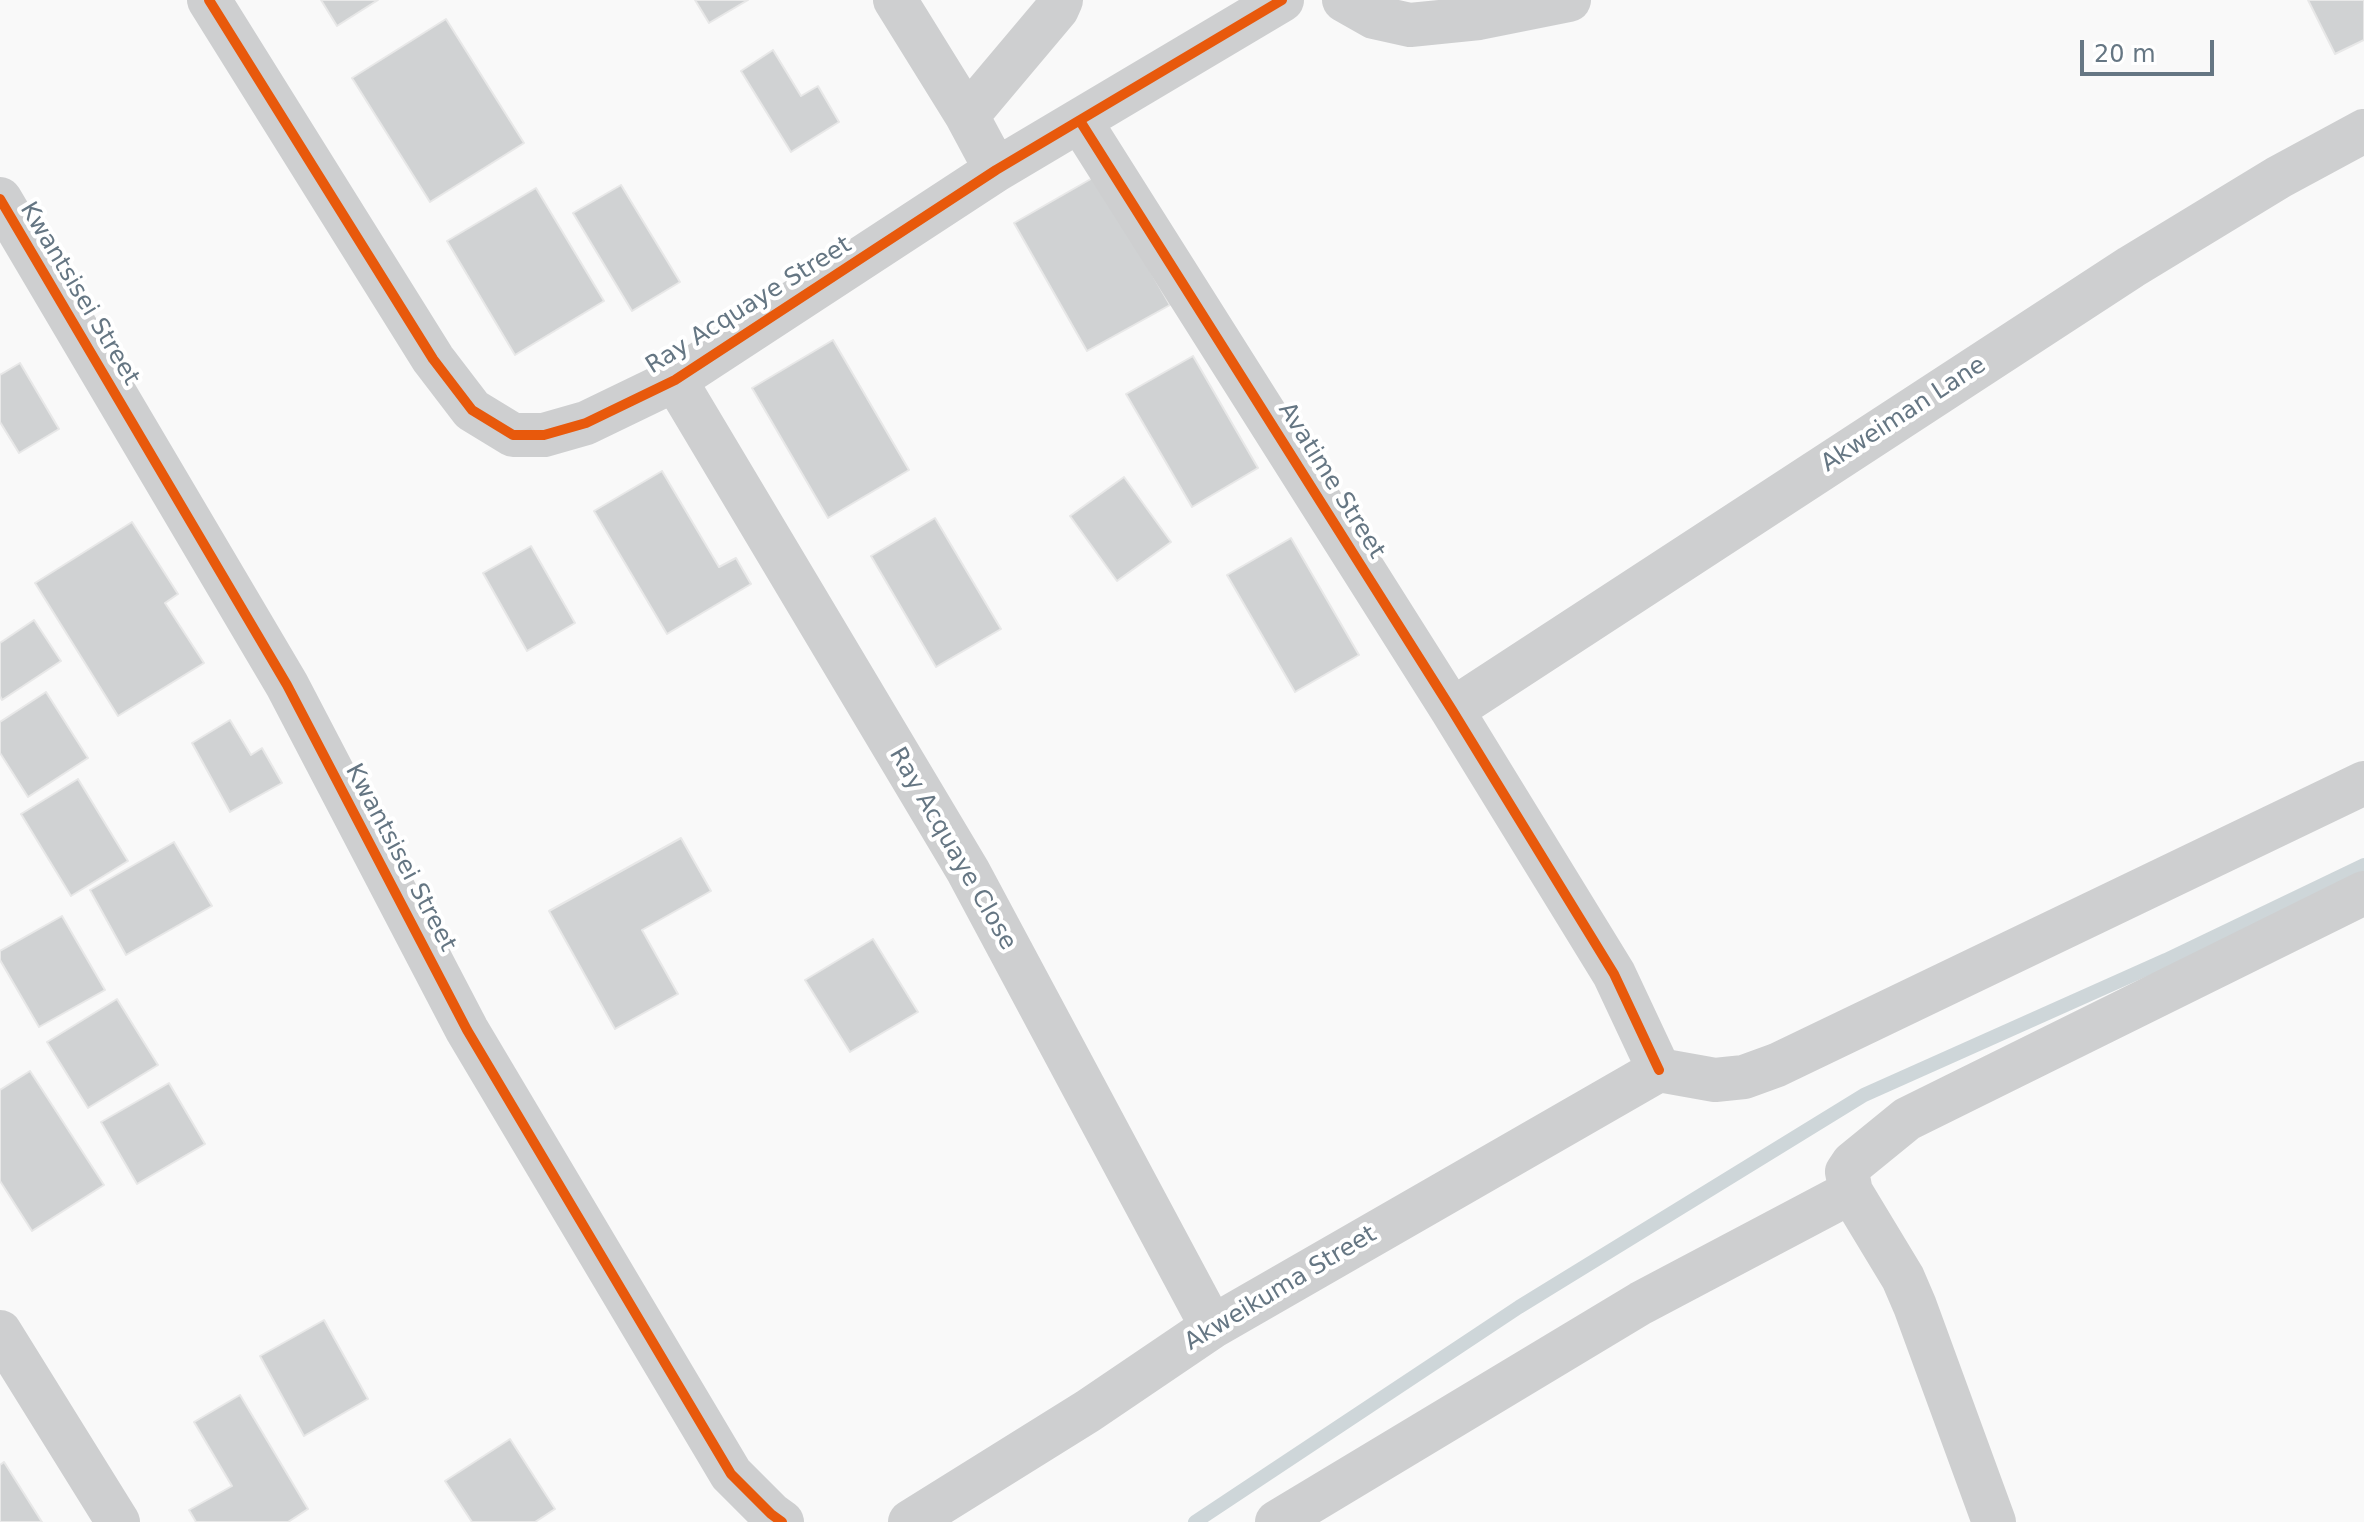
<!DOCTYPE html>
<style>
body{margin:0}
#map{position:relative;width:2364px;height:1522px;overflow:hidden;background:#f9f9f9;font-family:"DejaVu Sans",sans-serif}
canvas{display:block}
.scale{position:absolute;left:2080px;top:40px;width:134px;height:36px;box-sizing:border-box;border:4px solid #657683;border-top:0;padding-left:10px;font-size:24px;line-height:28px;white-space:nowrap;color:#657683;-webkit-text-stroke:6px #fff;paint-order:stroke}
</style>
<div id="map">
<canvas width="2364" height="1522"></canvas>
<div class="scale">20 m</div>
</div>
<script>
const ctx = document.querySelector('canvas').getContext('2d');
ctx.lineJoin = 'round';
const shape = rows => new Path2D(rows.map(r => 'M' + r).join(''));
function trace(path, color, width, dash) { ctx.strokeStyle = color; ctx.lineWidth = width; ctx.lineCap = dash ? 'butt' : 'round'; ctx.setLineDash(dash || []); ctx.stroke(path); }
function fill(path, color) { ctx.fillStyle = color; ctx.fill(path, 'evenodd'); }
function drawText(font, color, halo, rows, align = 'center') {
  ctx.font = font + ' "DejaVu Sans",sans-serif'; ctx.lineWidth = 8; ctx.setLineDash([]); ctx.textBaseline = 'middle'; ctx.strokeStyle = halo; ctx.fillStyle = color; for (const [text, x, y, turn = 0] of rows) {
    ctx.save(); ctx.translate(x, y); ctx.rotate((+turn || 0) * Math.PI / 180); ctx.textAlign = isNaN(turn) ? turn : align; if (halo) ctx.strokeText(text, 0, 0); ctx.fillText(text, 0, 0); ctx.restore();
  }
}
trace(shape([
 [1195,1522,1519,1307,1864,1095,2166,960,2364,865]
]), '#ced6d9', 14);
const building = shape([
 [321,0,378,0,337,26,321,0],
 [695,0,748,0,709,23,695,0],
 [2308,0,2364,0,2364,40,2335,54,2308,0],
 [446,19,524,143,430,202,352,78,446,19],
 [773,50,801,96,818,86,839,122,791,152,741,71,773,50],
 [1096,176,1170,305,1087,351,1014,223,1096,176],
 [621,185,680,282,632,311,573,213,621,185],
 [536,188,604,301,515,355,447,241,536,188],
 [833,340,909,470,828,518,752,388,833,340],
 [1193,356,1258,468,1192,507,1126,394,1193,356],
 [20,363,59,429,19,453,0,422,0,375,20,363],
 [662,471,719,567,736,558,751,584,667,634,594,511,662,471],
 [1124,477,1171,542,1117,581,1070,516,1124,477],
 [935,518,1001,629,936,667,871,556,935,518],
 [132,522,178,594,165,603,204,663,118,716,35,583,132,522],
 [1291,538,1359,655,1295,692,1227,575,1291,538],
 [531,546,575,623,527,651,483,573,531,546],
 [34,620,61,661,2,700,0,696,0,643,34,620],
 [46,692,88,758,28,797,0,753,0,722,46,692],
 [230,720,251,755,262,748,282,783,230,812,192,743,230,720],
 [78,779,128,861,71,896,21,814,78,779],
 [681,838,711,891,642,930,678,994,615,1029,549,911,681,838],
 [174,842,212,906,126,955,90,890,174,842],
 [62,916,105,990,39,1027,0,960,0,951,62,916],
 [873,939,918,1012,850,1052,805,980,873,939],
 [117,999,158,1065,88,1108,47,1042,117,999],
 [30,1071,104,1185,32,1231,0,1181,0,1090,30,1071],
 [169,1083,205,1144,137,1184,101,1122,169,1083],
 [324,1320,368,1399,304,1436,260,1356,324,1320],
 [240,1395,308,1509,288,1522,196,1522,189,1510,232,1486,194,1422,240,1395],
 [510,1439,555,1509,535,1522,472,1522,445,1481,510,1439],
 [4,1462,42,1522,0,1522,0,1465,4,1462]
]);
fill(building, '#d0d2d3');
trace(building, '#e8e8e8', 2);
trace(shape([
 [209,0,433,359,472,410,513,435,544,435,586,423,675,380,996,170,1282,0],
 [895,0,967,116,996,170],
 [1344,0,1374,17,1410,25,1479,18,1569,0],
 [967,116,1057,9,1061,0],
 [1080,121,1452,710,1614,974,1659,1070],
 [0,199,287,685,467,1030,731,1474,771,1514,782,1522],
 [675,380,968,871,1212,1327],
 [1452,710,2131,267,2279,177,2364,131],
 [1659,1070,1715,1080,1744,1077,1777,1065,2364,783],
 [0,1332,118,1522],
 [910,1522,1088,1411,1212,1327,1659,1070],
 [1277,1522,1641,1303,1851,1192],
 [1994,1522,1915,1306,1903,1278,1851,1192,1847,1172,1853,1163,1907,1119,2364,893]
]), '#cecfd0', 44);
trace(shape([
 [209,0,433,359,472,410,513,435,544,435,586,423,675,380,996,170,1282,0],
 [1080,121,1452,710,1614,974,1659,1070],
 [0,199,287,685,467,1030,731,1474,771,1514,782,1522]
]), '#e8590c', 10);
drawText('24px', '#657683', '#fff', [
 ["Kwantsisei Street",79,294,59],
 ["Ray Acquaye Street",749,306,-32],
 ["Akweiman Lane",1904,415,-33],
 ["Avatime Street",1331,481,58],
 ["Ray Acquaye Close",952,849,60],
 ["Kwantsisei Street",400,858,62],
 ["Akweikuma Street",1281,1289,-31]
]);
</script>
